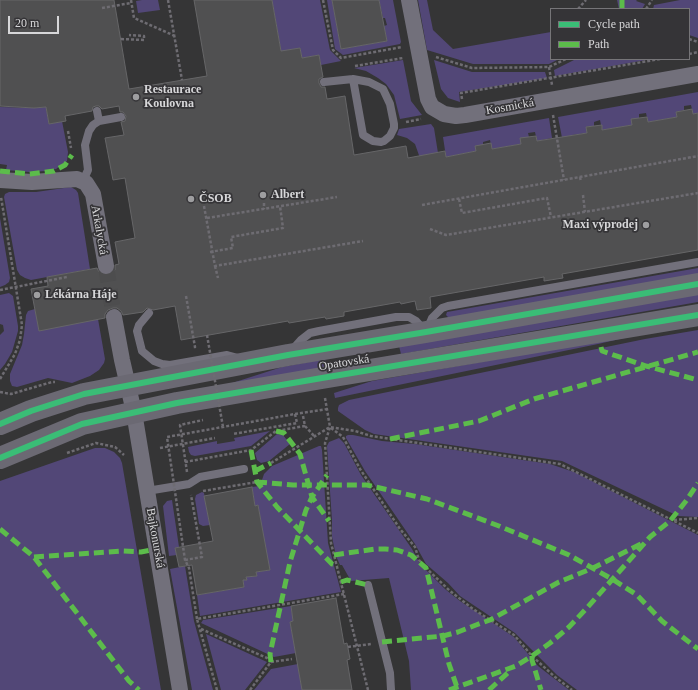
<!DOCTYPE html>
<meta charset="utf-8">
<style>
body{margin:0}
#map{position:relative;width:698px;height:690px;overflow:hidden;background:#353536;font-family:Georgia,serif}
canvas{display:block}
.legend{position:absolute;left:550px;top:8px;width:140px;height:52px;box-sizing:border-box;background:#353437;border:1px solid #767578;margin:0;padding:5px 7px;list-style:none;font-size:12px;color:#d7d7d9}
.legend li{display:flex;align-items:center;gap:8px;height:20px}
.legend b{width:20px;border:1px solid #767578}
.scale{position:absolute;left:8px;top:16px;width:51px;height:18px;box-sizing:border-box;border:2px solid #d7d7d9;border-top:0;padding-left:5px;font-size:12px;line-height:14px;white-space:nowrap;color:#d7d7d9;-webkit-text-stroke:3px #353437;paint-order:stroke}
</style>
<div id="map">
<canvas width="698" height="690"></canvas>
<ul class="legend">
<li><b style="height:5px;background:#3abd76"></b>Cycle path</li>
<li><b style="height:5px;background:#5cbc4b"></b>Path</li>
</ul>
<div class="scale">20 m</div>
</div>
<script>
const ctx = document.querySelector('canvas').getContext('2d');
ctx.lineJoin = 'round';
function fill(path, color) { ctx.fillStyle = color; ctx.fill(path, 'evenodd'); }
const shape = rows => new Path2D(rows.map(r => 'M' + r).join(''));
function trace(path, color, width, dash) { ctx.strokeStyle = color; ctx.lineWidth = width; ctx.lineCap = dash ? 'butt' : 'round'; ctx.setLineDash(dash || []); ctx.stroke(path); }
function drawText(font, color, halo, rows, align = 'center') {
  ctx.font = font + ' Georgia,serif'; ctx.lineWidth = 3.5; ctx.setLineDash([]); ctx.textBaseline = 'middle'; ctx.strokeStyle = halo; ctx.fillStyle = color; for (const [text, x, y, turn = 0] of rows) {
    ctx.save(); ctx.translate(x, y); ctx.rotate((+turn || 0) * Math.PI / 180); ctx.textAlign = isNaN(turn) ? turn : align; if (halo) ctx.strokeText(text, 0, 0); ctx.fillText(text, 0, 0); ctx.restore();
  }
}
fill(shape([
 [142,0,158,0,160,10,138,13,136,1],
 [272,0,320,0,330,50,341,61,321,65,319,55,302,58,300,48,290,50,283,62],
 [327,0,332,0,341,49,387,41,384,26,387,25,385,18,383,18,379,0,393,0,401,42,400,44,343,55,335,49],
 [418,0,427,0,433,30,453,49,551,32,551,59,559,59,549,64,473,64,427,50],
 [617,0,620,0,621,5,624,5,624,0,637,0,636,1,645,4,642,9,619,9],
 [680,0,698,0,698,38,689,35,689,9,653,9,654,5],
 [576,59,652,59,555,76,554,70],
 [403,60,411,101,422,115,400,119,394,95,386,84,378,78,366,71,354,68],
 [434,60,472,72,545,72,547,78,459,92,460,102,448,98,441,89],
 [698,92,698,113,693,114,691,105,684,106,684,110,676,112,677,117,648,122,646,113,639,114,639,118,632,125,602,130,600,120,594,122,594,126,586,127,587,133,572,135,578,173,569,174,558,117],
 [0,107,34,108,46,107,49,124,62,121,68,152,67,161,56,169,46,171,29,172,6,170,7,165,0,164],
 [549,118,552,138,537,141,535,132,528,133,529,137,521,144,492,149,490,140,483,142,483,145,476,151,446,157,443,137],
 [431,124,434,128,438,153,421,161,415,144,407,138,397,135,399,129],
 [71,187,76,190,78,193,90,269,31,280,25,278,20,275,17,270,4,197,5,194,9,192,36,192],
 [0,218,10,278,9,282,5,285,0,287],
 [698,268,698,275,449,318,446,315,447,312],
 [9,293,13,296,18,326,18,331,12,352,5,364,0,370,0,335,4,331,3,325,0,324,0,295],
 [698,293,698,302,401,354,399,346],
 [35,309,39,330,98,319,105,359,104,363,99,370,90,376,72,383,48,378,17,387,12,386,10,381,10,374,22,345,24,334,26,315,28,311],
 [698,330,698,517,678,516,562,461,374,434,365,430,338,411,338,408,339,405,349,400,645,339],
 [646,333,598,344,335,398,334,393,372,381],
 [325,359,327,367,229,384,282,367],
 [270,431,251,446,195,456,191,455,189,452,188,447,217,441,217,444,235,441,234,438],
 [277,434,283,435,290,444,269,461,261,463,257,460,255,453],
 [348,435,353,435,382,441,415,444,550,464,574,472,698,535,698,690,577,690,557,675,515,633,460,596,448,583,426,564,415,544,365,471,346,438,346,436],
 [339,438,344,443,361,475,412,549,420,564,445,589,460,601,514,637,538,666,569,690,411,690,409,661,389,578,351,581,342,565,340,565,336,556,332,537,332,521,327,446,329,442],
 [319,446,321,446,322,450,328,543,341,592,200,616,197,595,244,587,243,580,247,580,246,577,257,576,256,572,269,570,258,505,255,506,252,487,260,486,264,474,272,466],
 [95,448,105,448,114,452,120,458,122,463,161,690,0,690,0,481],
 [202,492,204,493,210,525,203,526,199,524,195,499,196,495],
 [172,500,179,547,175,548,177,555,169,556,163,506,167,501],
 [185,566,194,621,213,690,192,690,170,569],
 [291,606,293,621,290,622,296,653,274,657,201,623,203,620],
 [206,634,267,662,245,690,221,690],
 [298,664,302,690,254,690,271,669]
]), '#524777');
const building = shape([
 [0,0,114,0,129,89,207,76,194,0,272,0,281,51,300,48,302,58,319,55,323,77,319,79,319,83,321,87,325,87,327,99,345,96,354,155,406,146,408,158,445,151,446,157,476,151,475,146,491,143,492,149,521,144,520,138,536,136,537,141,587,133,586,127,602,125,602,130,632,125,631,119,647,117,648,122,677,117,676,112,692,109,693,114,698,113,698,250,562,274,563,278,544,281,544,277,430,297,431,308,417,310,415,301,401,304,400,302,344,312,344,316,326,319,325,317,289,323,288,321,181,340,175,306,153,310,147,308,143,312,123,315,121,311,117,308,113,308,108,310,105,314,105,318,39,331,31,289,48,286,47,277,97,268,99,272,102,275,107,275,112,273,115,270,115,265,119,264,115,242,135,238,125,178,113,180,105,138,124,135,121,122,125,121,126,116,123,112,120,112,119,106,102,109,99,106,96,106,93,107,92,111,65,116,66,121,49,124,46,107,34,108,0,106,0,0],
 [332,0,379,0,387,41,341,49,332,0],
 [252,487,255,506,258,505,270,570,256,572,257,576,246,577,247,580,243,580,244,587,197,595,192,565,179,567,175,548,213,541,204,496,252,487],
 [336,598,344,644,347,643,350,659,347,660,352,690,302,690,290,622,293,621,291,606,336,598]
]);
fill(building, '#505051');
trace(building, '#666668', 1);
trace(shape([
 [106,266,114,317]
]), '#4d4d4e', 16, [16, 8]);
trace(shape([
 [131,0,134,18,175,36],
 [168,0,182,80],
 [323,0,333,50,341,58,402,47],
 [102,8,131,3],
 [578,9,586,0],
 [646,9,652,0],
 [121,39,144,40,144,36,129,35],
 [689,39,698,42],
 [689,54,698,52],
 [436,57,472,68,549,67,566,59],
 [355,66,403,58],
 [549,67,552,85],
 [462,99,461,93,660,59],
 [553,115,564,180],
 [406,122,421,119],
 [68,131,71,148],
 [580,177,581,182],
 [583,195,585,212],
 [459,199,462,213,547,198,551,217],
 [264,203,264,209],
 [422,205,698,156],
 [204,206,215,266,363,241],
 [207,218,337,197],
 [430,229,446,235,698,193],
 [210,252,233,248,231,237,283,228,280,206],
 [215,266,218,278],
 [0,290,67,277],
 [186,296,195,347,192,347],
 [0,379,15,354,20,340,22,325,1,197],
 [0,392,11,394,52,382,55,382],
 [325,398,330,427,325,443,331,543,368,690],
 [295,414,327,409],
 [305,426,315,437],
 [331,428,343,437,360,469,400,529,415,547,419,560,426,568,450,591,473,609,514,635,532,656,555,677,572,690],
 [160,448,215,438],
 [67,453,96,443,115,447,124,455],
 [185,462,251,450,276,431,305,426,303,416],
 [271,463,330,427,355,431,371,436,560,464,698,533],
 [187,472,180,425,203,420],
 [203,491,257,482],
 [674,520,698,518],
 [185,560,202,557,191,495],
 [201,629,267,658,271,662],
 [348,647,371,644],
 [217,690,197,619,344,594],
 [250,690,271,662,292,659]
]), '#6e6c72', 2.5, [3, 2]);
trace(shape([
 [324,82,353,79,369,82,383,89,390,104,394,124,394,128,390,136,384,141,381,142,373,141,363,135,353,79],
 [97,111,99,121],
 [83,181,88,170,85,145,89,131,93,125,99,121,121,117],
 [149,313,139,325,137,331,142,351,154,361,162,364,170,365,227,355,238,358],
 [293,349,301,340,310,333,319,331,396,317,409,317,416,321,426,332,432,318,442,308,448,306,698,262],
 [147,491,189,484,200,477,244,469],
 [368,585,390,673,391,690]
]), '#72707b', 8);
trace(shape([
 [409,0,428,99,432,107,444,114,456,116,465,115,698,74],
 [0,180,32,182,77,179,86,183,93,194,106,266],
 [114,317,122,360,134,412,180,690]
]), '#72707b', 16);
trace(shape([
 [0,424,31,411,84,394,288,355,426,332,698,284],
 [0,458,82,424,177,403,322,378,698,315]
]), '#6b6973', 22);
trace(shape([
 [207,335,223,427],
 [197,619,189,568,185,560,167,437,295,414,297,423,233,434]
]), '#6e6c72', 2.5, [3, 2]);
trace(shape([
 [622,0,622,9],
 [0,171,29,174,54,171,65,165,72,155],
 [601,347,602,351,646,366,698,380],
 [276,431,284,433,300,454,312,497,329,521],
 [390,439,479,421,534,399,698,352],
 [251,450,257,482,277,507,332,564,338,566],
 [255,471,271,463],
 [257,482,293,485,367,485,427,499,499,526,569,555,612,579,637,595,662,621,698,649],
 [0,529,34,557,129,681,139,690],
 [334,555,375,549,385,549,397,550,411,555,426,568,449,664,458,690],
 [34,557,122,551,141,552,157,549],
 [341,582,347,580,368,585],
 [382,642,443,636,458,632,476,625,490,620,559,582,593,568,643,543],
 [532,656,532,660,541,690],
 [271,662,270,654,290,562,306,510,312,497,327,475],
 [449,690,516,666,532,656,550,643,569,627,586,609,650,537,670,521,686,501,698,483],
 [489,690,511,670]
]), '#5cbc4b', 5, [10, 5]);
trace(shape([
 [0,424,31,411,84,394,288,355,426,332,698,284],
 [0,458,82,424,177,403,322,378,698,315]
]), '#3abd76', 6);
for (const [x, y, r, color] of [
 [136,97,4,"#9e9ea0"],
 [263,195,4,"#9e9ea0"],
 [191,199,4,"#9e9ea0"],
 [646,225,4,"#9e9ea0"],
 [37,295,4,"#9e9ea0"]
]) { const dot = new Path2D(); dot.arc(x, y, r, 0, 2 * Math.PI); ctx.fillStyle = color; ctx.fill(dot); trace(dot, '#353437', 1.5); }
drawText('bold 12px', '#d7d7d9', '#353437', [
 ["Restaurace",144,90],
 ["Koulovna",144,104],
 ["Albert",271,195],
 ["ČSOB",199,199],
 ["Maxi výprodej",638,225,"right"],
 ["Lékárna Háje",45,295]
], 'left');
drawText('12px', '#d7d7d9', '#353437', [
 ["Kosmická",510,107,-10],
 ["Arkalycká",99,230,80],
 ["Opatovská",344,363,-9],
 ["Bajkonurská",155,538,80]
]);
</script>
